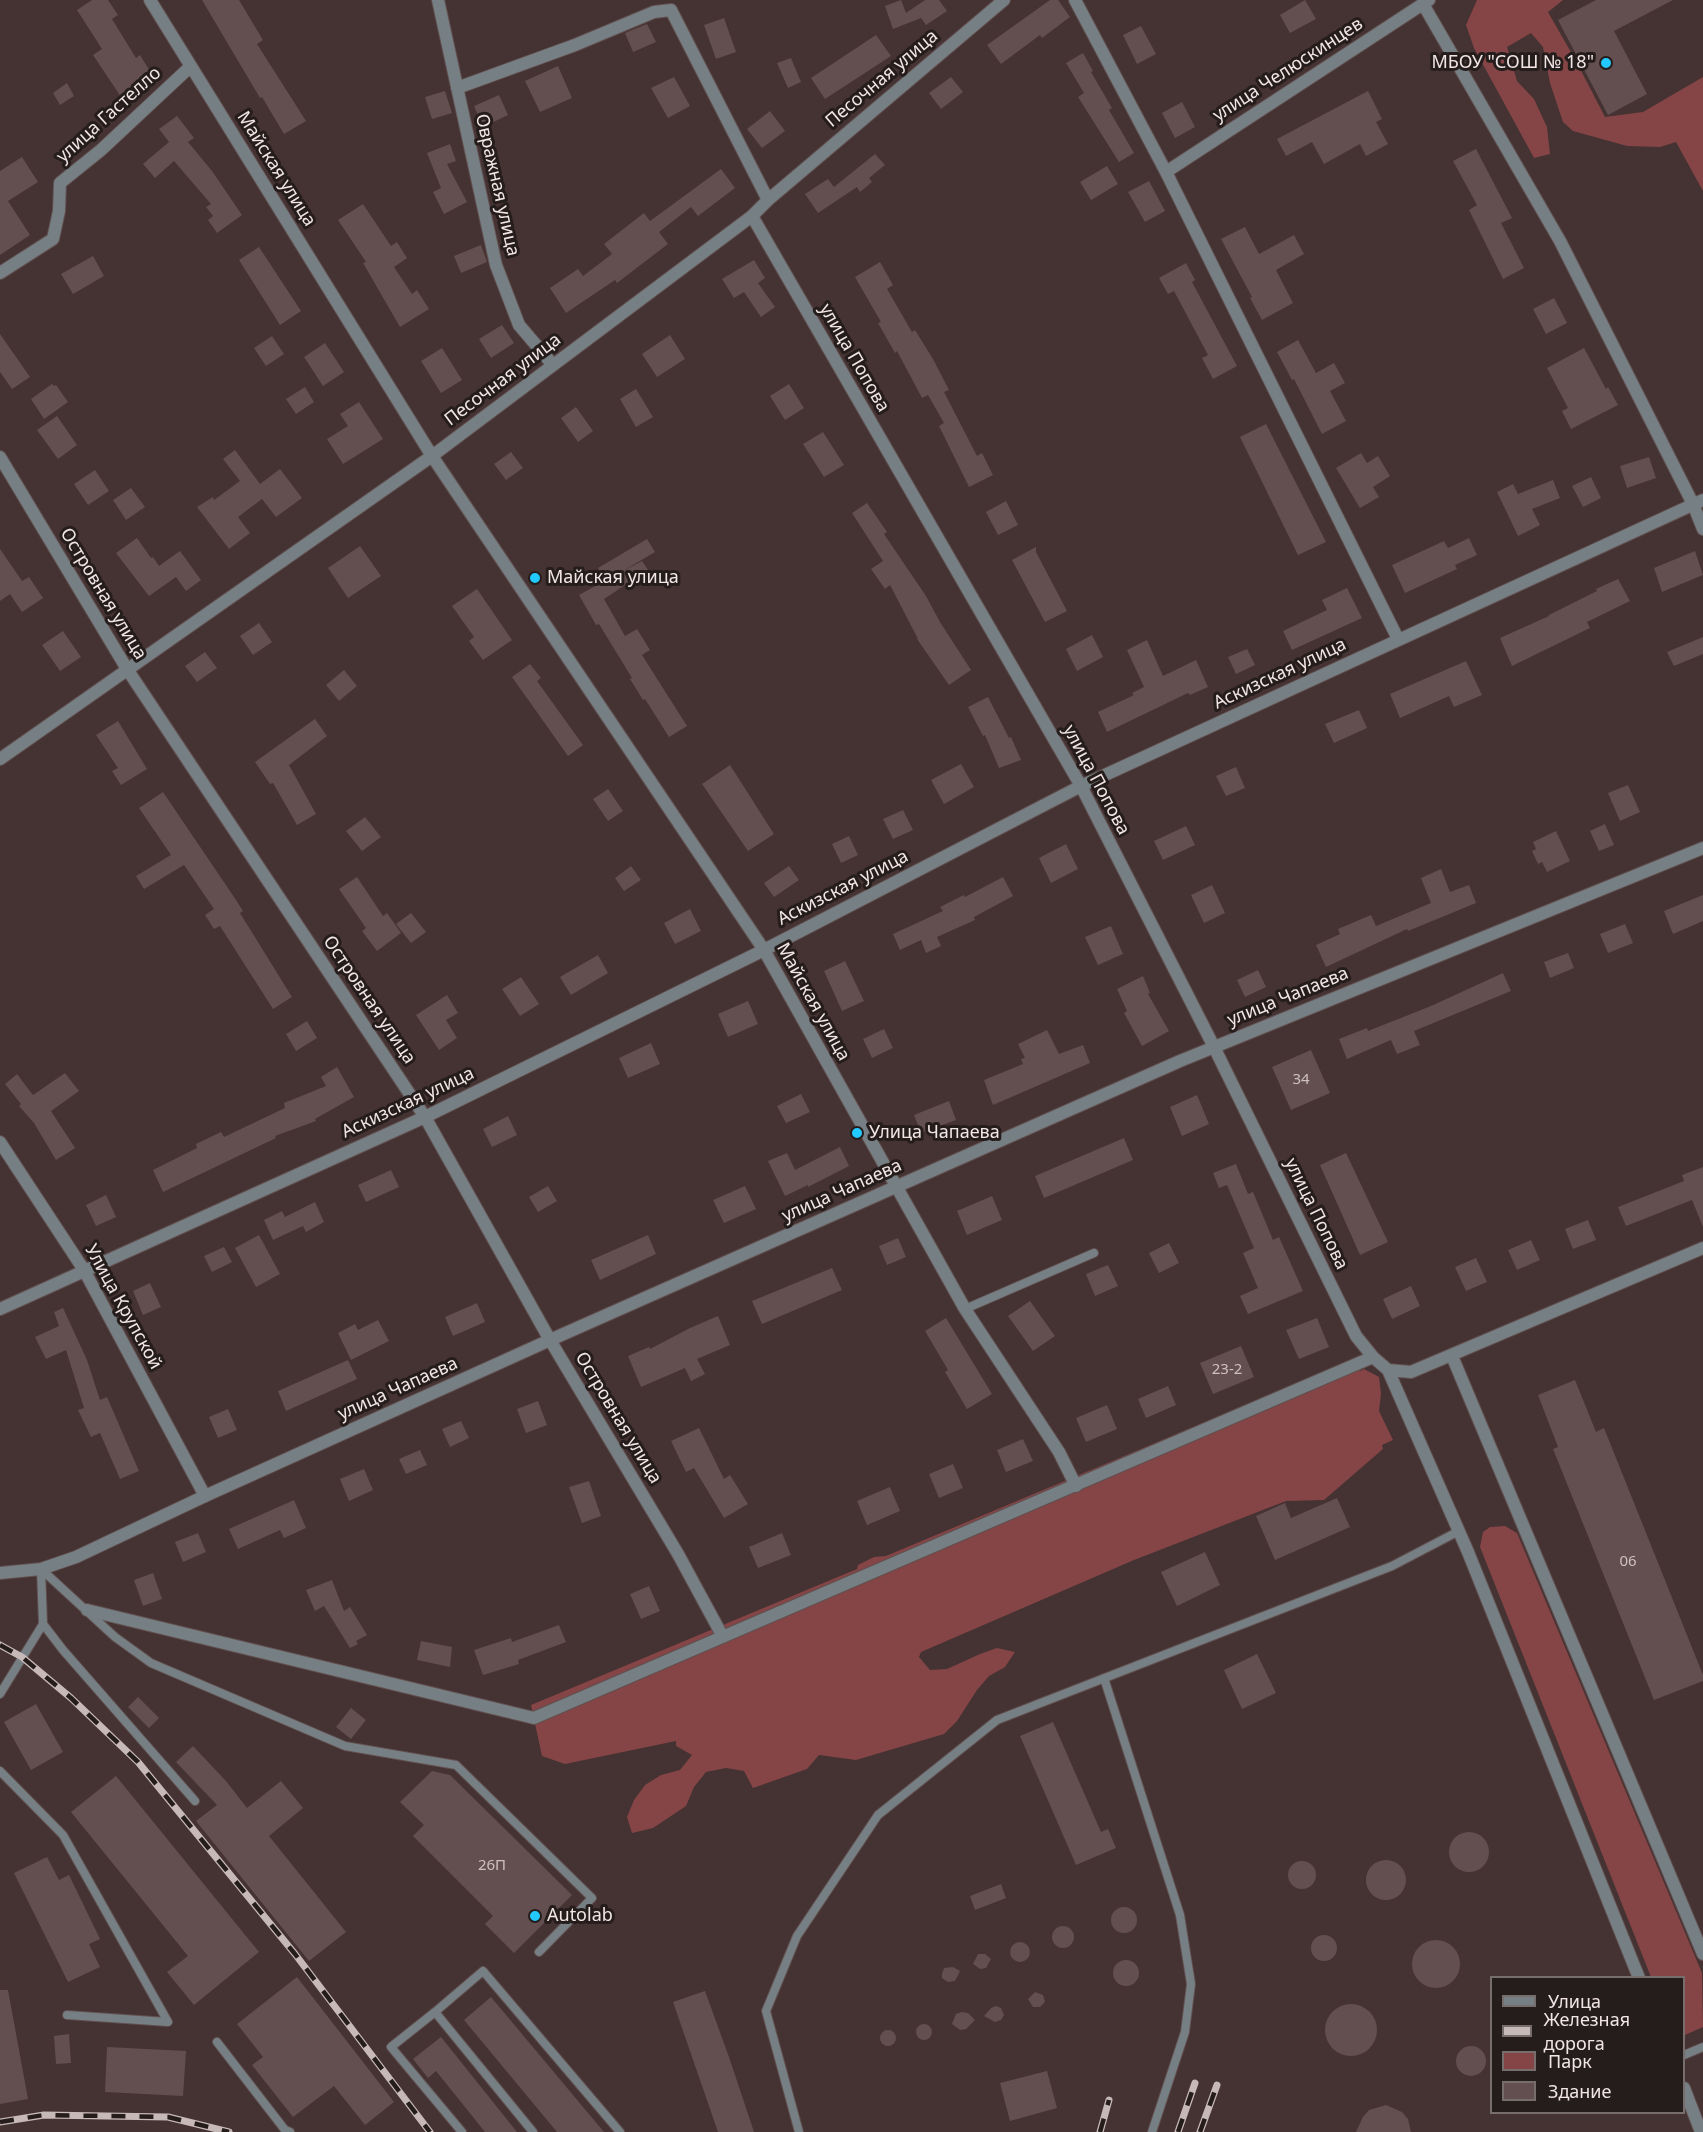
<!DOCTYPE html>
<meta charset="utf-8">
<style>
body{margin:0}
#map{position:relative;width:1703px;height:2132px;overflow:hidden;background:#453232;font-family:"Noto Sans",sans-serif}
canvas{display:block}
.legend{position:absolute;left:1490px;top:1976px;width:195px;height:138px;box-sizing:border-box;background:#251d1c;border:2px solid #776d6c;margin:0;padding:8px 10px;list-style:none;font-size:18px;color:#f2e5e5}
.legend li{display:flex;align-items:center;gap:12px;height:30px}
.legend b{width:30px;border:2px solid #776d6c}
</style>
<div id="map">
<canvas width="1703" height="2132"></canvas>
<ul class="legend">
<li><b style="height:8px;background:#767f83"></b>Улица</li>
<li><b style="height:8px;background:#c8b9b9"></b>Железная дорога</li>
<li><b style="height:16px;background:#854546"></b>Парк</li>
<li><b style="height:16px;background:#634f4f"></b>Здание</li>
</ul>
</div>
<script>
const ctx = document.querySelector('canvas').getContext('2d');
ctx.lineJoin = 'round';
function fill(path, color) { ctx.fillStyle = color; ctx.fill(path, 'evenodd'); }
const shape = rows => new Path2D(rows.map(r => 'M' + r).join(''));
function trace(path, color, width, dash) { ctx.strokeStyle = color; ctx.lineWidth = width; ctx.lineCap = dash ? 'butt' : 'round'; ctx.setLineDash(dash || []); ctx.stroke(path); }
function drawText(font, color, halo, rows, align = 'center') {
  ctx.font = font + ' "Noto Sans",sans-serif'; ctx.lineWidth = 6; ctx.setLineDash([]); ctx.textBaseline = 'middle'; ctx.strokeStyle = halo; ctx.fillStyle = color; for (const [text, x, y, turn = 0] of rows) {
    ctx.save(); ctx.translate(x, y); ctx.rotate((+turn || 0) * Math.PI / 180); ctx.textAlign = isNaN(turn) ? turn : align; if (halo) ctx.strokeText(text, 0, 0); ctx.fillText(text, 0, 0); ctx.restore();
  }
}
fill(shape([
 [1477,0,1563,0,1548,12,1576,61,1605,117,1643,112,1703,77,1703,191,1676,142,1660,147,1627,146,1573,131,1563,122,1550,83,1543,47,1531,33,1507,47,1517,81,1534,99,1547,127,1550,154,1534,158,1474,48,1466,25],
 [1355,1359,1360,1371,1364,1369,1379,1377,1381,1394,1379,1411,1393,1440,1382,1445,1383,1449,1324,1500,1286,1501,1134,1560,921,1652,919,1657,930,1670,947,1669,980,1654,997,1648,1015,1652,1005,1667,989,1676,977,1690,957,1721,944,1734,856,1760,819,1755,807,1769,753,1788,744,1771,726,1768,706,1772,694,1787,686,1806,653,1828,632,1833,627,1817,634,1800,645,1785,661,1775,680,1770,692,1755,676,1746,676,1741,565,1764,542,1756,531,1705,857,1569,858,1565,874,1557,886,1556],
 [1505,1526,1517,1533,1702,1973,1703,2027,1685,2035,1684,2033,1684,1978,1651,1977,1480,1547,1483,1532,1490,1527]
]), '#854546');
fill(shape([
 [92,0,108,0,118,15,112,19,136,58,140,55,153,76,121,97,93,55,102,49,77,10],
 [202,0,239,0,263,40,257,44,306,121,284,134,262,97,260,98],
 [901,0,906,13,925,0,939,0,947,11,926,25,921,18,893,29,885,6],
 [1050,0,1058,0,1070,17,1042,38,1040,35,1001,64,987,45],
 [1305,0,1316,19,1290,33,1280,15],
 [1596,0,1673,0,1614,31,1647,94,1608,115,1558,20],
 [724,18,736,52,716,59,704,25],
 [647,24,656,42,633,52,625,33],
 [1141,26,1156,54,1137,64,1123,35],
 [876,35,891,56,825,99,811,78],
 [1083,53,1093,71,1091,72,1112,108,1109,110,1134,153,1119,162,1078,97,1084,93,1066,63],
 [791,58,801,82,788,88,777,63],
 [558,66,572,98,540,112,525,81],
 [674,77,690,106,668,118,651,88],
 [951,77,963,92,941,109,929,93],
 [67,83,74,96,60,105,53,93],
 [445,91,452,113,432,119,425,97],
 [1368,91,1382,119,1376,122,1388,144,1366,156,1360,144,1324,164,1312,142,1286,156,1277,139],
 [499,95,508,115,483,127,474,106],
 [1182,102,1195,127,1175,138,1162,113],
 [770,111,785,131,762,148,747,129],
 [177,116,194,138,188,142,212,171,242,215,217,233,208,220,213,216,206,207,211,204,174,161,155,178,143,164,169,142,159,129],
 [450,144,456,161,447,164,467,202,444,214,433,192,441,188,427,153],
 [1476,149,1512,218,1501,223,1524,268,1503,279,1469,210,1477,205,1453,161],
 [875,154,885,165,869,178,872,182,860,192,857,187,818,213,805,194,828,179,834,187],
 [22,157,38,182,8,201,30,235,0,255,0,171],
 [1107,166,1118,184,1091,200,1080,182],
 [721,169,735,188,698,216,691,207,659,232,668,244,617,283,615,280,566,313,550,288,578,269,583,276,612,254,604,244,644,213,650,221],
 [1149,181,1165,211,1145,222,1128,192],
 [363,204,391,246,397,242,407,258,394,267,412,294,417,290,429,309,400,327,363,263,366,262,338,220],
 [1245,227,1259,254,1294,235,1304,254,1276,270,1293,303,1262,320,1250,298,1252,297,1221,239],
 [481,245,487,262,461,273,454,256],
 [259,247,301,311,280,325,239,260],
 [93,256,104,276,73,294,61,274],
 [754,260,765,278,758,283,775,307,761,317,744,292,734,298,722,279],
 [880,262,893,285,887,289,912,332,915,330,933,359,949,390,944,392,977,456,982,453,993,475,969,487,939,426,944,423,928,395,922,398,897,351,895,353,878,323,881,322,855,277],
 [1186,263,1195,280,1192,282,1237,366,1213,379,1202,358,1208,355,1174,291,1168,294,1159,278],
 [1554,298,1567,323,1546,334,1533,309],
 [502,325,514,343,491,358,479,339],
 [0,334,30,377,12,389,0,372],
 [670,335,685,359,657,377,642,354],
 [272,336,284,354,266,366,254,348],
 [1298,340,1316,373,1334,363,1345,383,1330,391,1346,421,1322,434,1294,379,1292,380,1277,352],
 [325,343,344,372,323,386,304,357],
 [442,348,462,380,441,393,421,361],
 [1584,348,1606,389,1608,387,1618,405,1571,429,1562,411,1568,408,1547,368],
 [52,384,54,386,56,385,68,402,44,419,31,399],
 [789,384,804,408,785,420,770,396],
 [305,387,314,402,296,414,286,399],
 [636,389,653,417,636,427,620,399],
 [359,402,383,439,343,464,327,439,348,426,340,414],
 [576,407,593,431,578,442,561,418],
 [57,416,77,445,58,459,37,430],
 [1266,424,1326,542,1298,555,1240,437],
 [823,432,844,465,824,477,803,444],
 [235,450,260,484,280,469,302,498,276,517,262,499,238,517,250,533,229,549,197,507,213,497,214,500,240,481,223,459],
 [511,452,523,468,506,480,494,464],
 [1361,453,1367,463,1378,456,1390,476,1373,487,1379,497,1360,508,1336,468],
 [1649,457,1656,478,1627,488,1620,466],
 [95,470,109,491,88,505,74,484],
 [1591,477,1601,498,1583,507,1572,486],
 [1553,480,1560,498,1532,509,1540,525,1518,536,1497,492,1513,484,1518,494],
 [131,488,145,507,126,520,113,500],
 [1006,501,1018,525,998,535,986,512],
 [867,503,887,532,884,534,926,596,940,622,971,670,949,685,917,639,918,639,890,585,885,589,871,569,883,561,852,513],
 [137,538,151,558,153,557,159,566,180,551,201,580,186,591,176,577,149,596,116,553],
 [1469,538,1477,555,1455,565,1457,569,1405,593,1392,565,1444,541,1448,548],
 [647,539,655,552,621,572,642,561,648,570,604,599,625,636,637,629,650,650,642,655,687,726,669,737,645,699,643,700,630,679,632,678,599,624,596,625,579,595,606,580,598,568],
 [360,546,381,576,348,598,328,568],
 [1036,547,1036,552,1067,611,1045,622,1012,560],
 [0,549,22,581,29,577,43,598,22,612,10,594,0,601],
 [1695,551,1703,575,1662,592,1654,568],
 [1618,579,1630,601,1587,622,1590,628,1512,666,1500,638,1549,616,1549,615,1597,591,1596,589],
 [1347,588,1362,618,1292,650,1283,631,1327,610,1322,600],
 [477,589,512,640,483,660,469,641,474,637,452,606],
 [259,623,272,642,253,655,240,636],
 [63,631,81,657,60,671,42,645],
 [1092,635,1103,657,1077,671,1066,649],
 [1703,637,1703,654,1674,666,1667,652],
 [1147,640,1163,676,1196,660,1208,687,1190,695,1188,693,1107,732,1098,712,1134,695,1132,693,1144,687,1127,650],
 [1247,649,1255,665,1236,674,1228,657],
 [205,652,217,668,197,682,185,666],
 [1466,661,1482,695,1454,707,1449,696,1400,718,1390,694],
 [530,664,541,678,537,681,583,745,568,756,512,677],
 [344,670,357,686,339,701,326,685],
 [988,697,1009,738,1011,737,1021,760,999,768,985,735,983,736,968,707],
 [1359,710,1367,728,1334,743,1325,724],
 [315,719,327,736,289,765,316,814,297,825,273,783,270,784,255,762],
 [118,721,147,769,121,785,112,771,118,768,96,735],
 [961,764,974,787,944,804,931,780],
 [730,765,774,834,748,851,702,784],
 [1236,767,1245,788,1226,796,1216,776],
 [1628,785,1640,812,1620,821,1608,793],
 [608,789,623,811,608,821,593,799],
 [163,792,234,897,243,911,240,913,292,997,273,1009,220,926,214,929,205,915,214,909,184,865,144,889,136,876,171,855,139,808],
 [903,810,913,830,893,839,883,819],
 [365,817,381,837,362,851,346,831],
 [1605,824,1614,845,1599,851,1590,831],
 [1186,826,1195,845,1163,860,1154,841],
 [1556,831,1570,861,1547,872,1542,862,1538,864,1532,851,1536,849,1533,842],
 [849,836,858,855,841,863,832,844],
 [1066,844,1078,869,1051,883,1039,858],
 [631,866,641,880,624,891,615,878],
 [789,866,799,880,774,897,764,883],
 [1441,869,1450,892,1469,885,1476,903,1408,931,1407,929,1326,967,1316,945,1340,934,1338,929,1371,915,1376,926,1431,903,1421,878],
 [357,877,383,916,387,913,401,933,377,951,362,931,366,928,339,889],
 [1003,877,1013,896,974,917,975,920,937,937,941,946,926,953,921,940,900,950,893,934,943,911,940,907,964,895,965,897],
 [1212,885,1225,913,1204,923,1191,895],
 [1703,895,1703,921,1673,934,1664,911],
 [690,909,701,931,675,944,664,923],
 [411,913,426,932,411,943,396,924],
 [1625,924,1633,943,1608,953,1600,934],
 [1111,926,1123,954,1098,965,1085,937],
 [1568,953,1574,968,1550,978,1544,962],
 [598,955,608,973,571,995,560,977],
 [845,961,864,1001,842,1011,824,971],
 [1258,970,1266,987,1245,997,1237,980],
 [1503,973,1511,991,1414,1031,1420,1045,1397,1054,1391,1040,1347,1059,1339,1039,1367,1028,1368,1031,1431,1006],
 [1143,976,1150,993,1148,994,1169,1031,1142,1046,1124,1013,1127,1011,1117,989],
 [521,977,539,1004,520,1016,502,989],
 [447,995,458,1013,446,1020,457,1038,439,1050,416,1015],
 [748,1001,758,1024,728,1037,718,1014],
 [307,1021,317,1038,296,1051,286,1034],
 [884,1029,893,1048,872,1058,863,1039],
 [1047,1030,1059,1054,1083,1045,1090,1063,993,1105,984,1080,1023,1064,1021,1059,1025,1058,1018,1044],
 [651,1043,660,1064,628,1078,619,1058],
 [1311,1050,1330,1093,1291,1110,1272,1067],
 [337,1067,354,1097,315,1119,316,1121,275,1136,276,1138,163,1192,153,1170,197,1148,196,1144,221,1132,224,1137,285,1108,284,1103,326,1086,321,1077],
 [65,1073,79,1091,51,1111,75,1148,56,1160,34,1123,19,1106,21,1104,5,1084,17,1074,33,1095],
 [801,1094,810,1112,786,1123,777,1106],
 [1197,1095,1209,1124,1182,1136,1170,1107],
 [949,1101,956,1120,921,1133,914,1115],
 [508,1116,517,1135,492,1147,483,1129],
 [1124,1138,1133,1160,1044,1198,1035,1176],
 [840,1147,849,1166,808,1187,808,1185,785,1196,768,1161,787,1153,795,1170],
 [1346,1153,1388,1242,1360,1255,1320,1165],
 [1236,1164,1248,1194,1253,1192,1273,1240,1279,1237,1303,1291,1248,1314,1240,1296,1258,1288,1243,1253,1254,1248,1227,1185,1219,1188,1213,1173],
 [1703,1167,1703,1227,1692,1200,1626,1226,1618,1207,1684,1181,1682,1175],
 [391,1170,399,1187,366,1202,358,1185],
 [548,1186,557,1201,538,1212,529,1197],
 [745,1186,756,1209,724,1223,713,1200],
 [106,1195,116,1217,96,1226,86,1205],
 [992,1196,1002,1220,967,1235,957,1211],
 [315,1202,324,1222,306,1232,303,1226,273,1240,264,1220,282,1211,285,1217],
 [1588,1220,1596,1240,1573,1249,1565,1229],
 [259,1235,280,1274,256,1287,235,1248],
 [648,1235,656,1254,600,1280,591,1260],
 [898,1238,906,1257,887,1265,879,1246],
 [1531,1240,1540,1260,1517,1270,1508,1250],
 [1169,1243,1179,1263,1159,1273,1149,1253],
 [224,1247,232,1262,212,1272,204,1256],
 [1476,1258,1487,1282,1466,1291,1455,1267],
 [1108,1265,1118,1286,1095,1296,1086,1274],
 [832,1268,842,1290,762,1324,752,1301],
 [150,1283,161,1307,143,1315,133,1291],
 [1411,1286,1420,1306,1392,1319,1383,1299],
 [1030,1301,1055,1336,1033,1351,1008,1316],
 [477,1303,485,1322,453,1336,445,1317],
 [63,1308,87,1360,100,1400,107,1397,139,1471,120,1479,100,1433,91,1437,78,1410,84,1408,66,1350,46,1359,35,1337,59,1326,54,1312],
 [718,1316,730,1345,697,1359,705,1374,691,1381,685,1368,641,1387,628,1356,649,1347,650,1349,690,1328],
 [946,1318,992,1394,967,1409,945,1372,948,1370,925,1331],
 [1317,1318,1329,1347,1299,1359,1286,1330],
 [378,1320,389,1341,351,1360,338,1333,355,1324,358,1330],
 [1241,1346,1254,1377,1213,1394,1200,1363],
 [348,1360,357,1379,286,1411,278,1391],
 [1575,1380,1596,1432,1604,1428,1703,1675,1703,1681,1654,1700,1553,1449,1558,1447,1538,1395],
 [1168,1386,1176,1405,1146,1418,1138,1399],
 [538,1401,547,1425,526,1433,517,1409],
 [1107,1405,1117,1429,1086,1442,1076,1418],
 [228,1409,237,1430,218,1438,209,1417],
 [461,1421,469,1438,450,1447,442,1429],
 [699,1428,724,1479,730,1475,748,1504,724,1518,694,1468,686,1472,671,1441],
 [1023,1439,1033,1461,1006,1472,997,1450],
 [420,1450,427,1465,406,1474,399,1459],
 [953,1464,963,1488,939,1498,929,1474],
 [364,1469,373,1490,349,1501,340,1479],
 [589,1481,601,1516,582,1523,569,1487],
 [890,1487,900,1511,867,1525,857,1501],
 [1337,1498,1350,1527,1275,1560,1256,1516,1285,1503,1291,1518],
 [294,1500,306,1528,284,1538,280,1530,238,1549,229,1529],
 [198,1533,206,1552,183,1562,175,1542],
 [782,1533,791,1555,758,1568,749,1547],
 [1205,1552,1220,1585,1177,1606,1161,1572],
 [153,1573,162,1599,143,1606,134,1580],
 [332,1580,344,1611,350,1607,367,1635,356,1641,358,1644,350,1648,324,1606,315,1611,306,1590],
 [649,1586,660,1611,641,1619,630,1594],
 [559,1625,566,1642,518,1660,519,1664,483,1675,474,1650,511,1638,512,1642],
 [421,1641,452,1647,450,1667,417,1660],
 [1257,1654,1276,1693,1242,1709,1224,1670],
 [138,1697,159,1718,149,1728,128,1707],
 [36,1704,63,1752,31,1770,4,1722],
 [351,1708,366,1720,351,1739,336,1727],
 [1053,1722,1101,1832,1108,1829,1116,1848,1076,1865,1020,1736],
 [193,1746,226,1781,247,1808,281,1781,303,1808,269,1836,346,1932,309,1961,196,1821,217,1805,176,1762],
 [432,1771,450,1775,572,1895,514,1953,485,1924,493,1916,413,1836,424,1825,400,1802],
 [116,1776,259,1952,194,2005,167,1972,188,1956,71,1812],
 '1449 1852a20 20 0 1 1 40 0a20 20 0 1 1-40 0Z',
 [47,1857,59,1880,69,1875,100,1939,89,1944,100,1967,68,1982,14,1873],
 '1366 1880a20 20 0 1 1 40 0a20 20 0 1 1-40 0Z',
 '1288 1875a14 14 0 1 1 28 0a14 14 0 1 1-28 0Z',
 [1001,1884,1006,1898,975,1910,970,1896],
 '1111 1920a13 13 0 1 1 26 0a13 13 0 1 1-26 0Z',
 '1052 1937a11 11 0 1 1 22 0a11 11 0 1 1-22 0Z',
 '1311 1948a13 13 0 1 1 26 0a13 13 0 1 1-26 0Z',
 '1412 1964a24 24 0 1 1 48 0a24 24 0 1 1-48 0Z',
 '1010 1952a10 10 0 1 1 20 0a10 10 0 1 1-20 0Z',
 [978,1954,985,1954,991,1959,986,1968,980,1969,973,1964],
 '1113 1973a13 13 0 1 1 26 0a13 13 0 1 1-26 0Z',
 [953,1967,960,1971,955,1981,948,1982,942,1978,942,1974,944,1968],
 [297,1977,394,2102,365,2125,334,2086,293,2117,252,2065,263,2057,237,2024],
 [0,1990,8,1990,28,2099,0,2104],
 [705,1991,729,2057,754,2132,718,2132,673,2002],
 [1035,1992,1043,1995,1045,2002,1040,2007,1033,2007,1028,1999],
 [491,1997,604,2132,557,2132,464,2020],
 '1325 2030a26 26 0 1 1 52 0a26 26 0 1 1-52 0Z',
 [996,2006,1001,2008,1004,2015,1001,2020,995,2022,984,2016,991,2008],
 [962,2012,968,2013,975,2020,966,2029,960,2030,952,2024,956,2014],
 '916 2032a8 8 0 1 1 16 0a8 8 0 1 1-16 0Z',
 '880 2038a8 8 0 1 1 16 0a8 8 0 1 1-16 0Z',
 [69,2034,71,2063,56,2064,54,2036],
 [441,2037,517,2132,485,2132,436,2071,428,2078,413,2059],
 '1456 2061a15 15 0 1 1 30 0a15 15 0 1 1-30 0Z',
 [107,2047,186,2051,183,2096,105,2092],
 [1047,2071,1057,2108,1010,2121,1000,2083],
 [1386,2105,1402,2112,1408,2119,1411,2132,1356,2132,1363,2117,1369,2110]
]), '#634f4f');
const service = shape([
 [965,1309,1094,1253],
 [41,1569,115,1637,151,1663,345,1746,456,1765,592,1898,539,1952],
 [43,1624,63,1650,195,1801],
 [1104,1678,1180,1915,1191,1984,1185,2032,1152,2132],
 [0,1694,43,1624,41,1569],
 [0,1771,63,1835,168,2022,67,2015],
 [435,2012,483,1971,620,2132],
 [217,2042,285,2130,290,2132],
 [1684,2055,1703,2047],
 [462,2132,391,2047,435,2012,533,2132],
 [799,2132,766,2011,797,1936,878,1815,997,1720,1392,1566,1459,1531]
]);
const minor = shape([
 [150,0,432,456,764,950,965,1309,1059,1452,1076,1486],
 [438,0,496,265,519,325,553,365],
 [1075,0,1166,172,1398,639],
 [1423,4,1560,241,1693,504,1703,529],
 [457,88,575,45,654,12,671,10,768,200],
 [1166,172,1429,0],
 [752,216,1081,786,1214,1047,1356,1336,1373,1357,1388,1370,1468,1552,1639,1978],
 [0,273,53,239,59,211,60,183,101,150,191,66],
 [0,457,127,669,425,1117,550,1340,678,1554,723,1637],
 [0,759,432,456,752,216,768,200,1004,0],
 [0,1142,84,1270,205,1496],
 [0,1309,425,1117,764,950,1081,786,1703,500],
 [1452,1356,1703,1954],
 [1388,1370,1411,1372,1703,1248],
 [87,1610,534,1718,1373,1357],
 [1684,2088,1701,2132]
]);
const tertiary = shape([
 [0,1573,41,1569,76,1557,205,1496,550,1340,1180,1061,1703,848]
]);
trace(service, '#614f4f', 10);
trace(minor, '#614f4f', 14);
trace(tertiary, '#614f4f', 14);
trace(service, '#767f83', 8);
trace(minor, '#767f83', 12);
trace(tertiary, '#767f83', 12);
const rail = shape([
 [0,1645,22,1657,71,1698,138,1762,295,1954,430,2132],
 [0,2122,44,2115,168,2117,229,2132],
 [1100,2132,1109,2100],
 [1178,2132,1195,2083],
 [1200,2132,1217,2085]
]);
trace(rail, '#c8b9b9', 7);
trace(rail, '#251d1c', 4.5, [14]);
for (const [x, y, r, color] of [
 [1606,63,6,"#22c9fe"],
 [535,578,6,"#22c9fe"],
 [857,1133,6,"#22c9fe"],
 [535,1916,6,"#22c9fe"]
]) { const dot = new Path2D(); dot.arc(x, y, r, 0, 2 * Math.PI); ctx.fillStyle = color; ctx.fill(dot); trace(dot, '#251d1c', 2); }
drawText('15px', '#cec0c0', null, [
 ["34",1301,1080],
 ["23-2",1227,1370],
 ["06",1628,1562],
 ["26П",492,1866]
]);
drawText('18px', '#f2e5e5', '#251d1c', [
 ["МБОУ \"СОШ № 18\"",1594,63,"right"],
 ["Майская улица",547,578],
 ["Улица Чапаева",869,1133],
 ["Autolab",547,1916]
], 'left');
drawText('18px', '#f2e5e5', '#251d1c', [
 ["улица Челюскинцев",1288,70,-33],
 ["Песочная улица",882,79,-40],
 ["улица Гастелло",109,115,-42],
 ["Майская улица",276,169,58],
 ["Овражная улица",497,185,77],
 ["улица Попова",854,358,60],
 ["Песочная улица",503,380,-37],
 ["Островная улица",103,594,59],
 ["Аскизская улица",1280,674,-25],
 ["улица Попова",1096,780,62],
 ["Аскизская улица",843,888,-27],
 ["улица Чапаева",1288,997,-22],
 ["Островная улица",369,1000,56],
 ["Майская улица",813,1002,61],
 ["Аскизская улица",408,1103,-25],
 ["улица Чапаева",842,1191,-24],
 ["улица Попова",1316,1214,64],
 ["Улица Крупской",123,1307,61],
 ["улица Чапаева",398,1389,-24],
 ["Островная улица",618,1418,59]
]);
</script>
